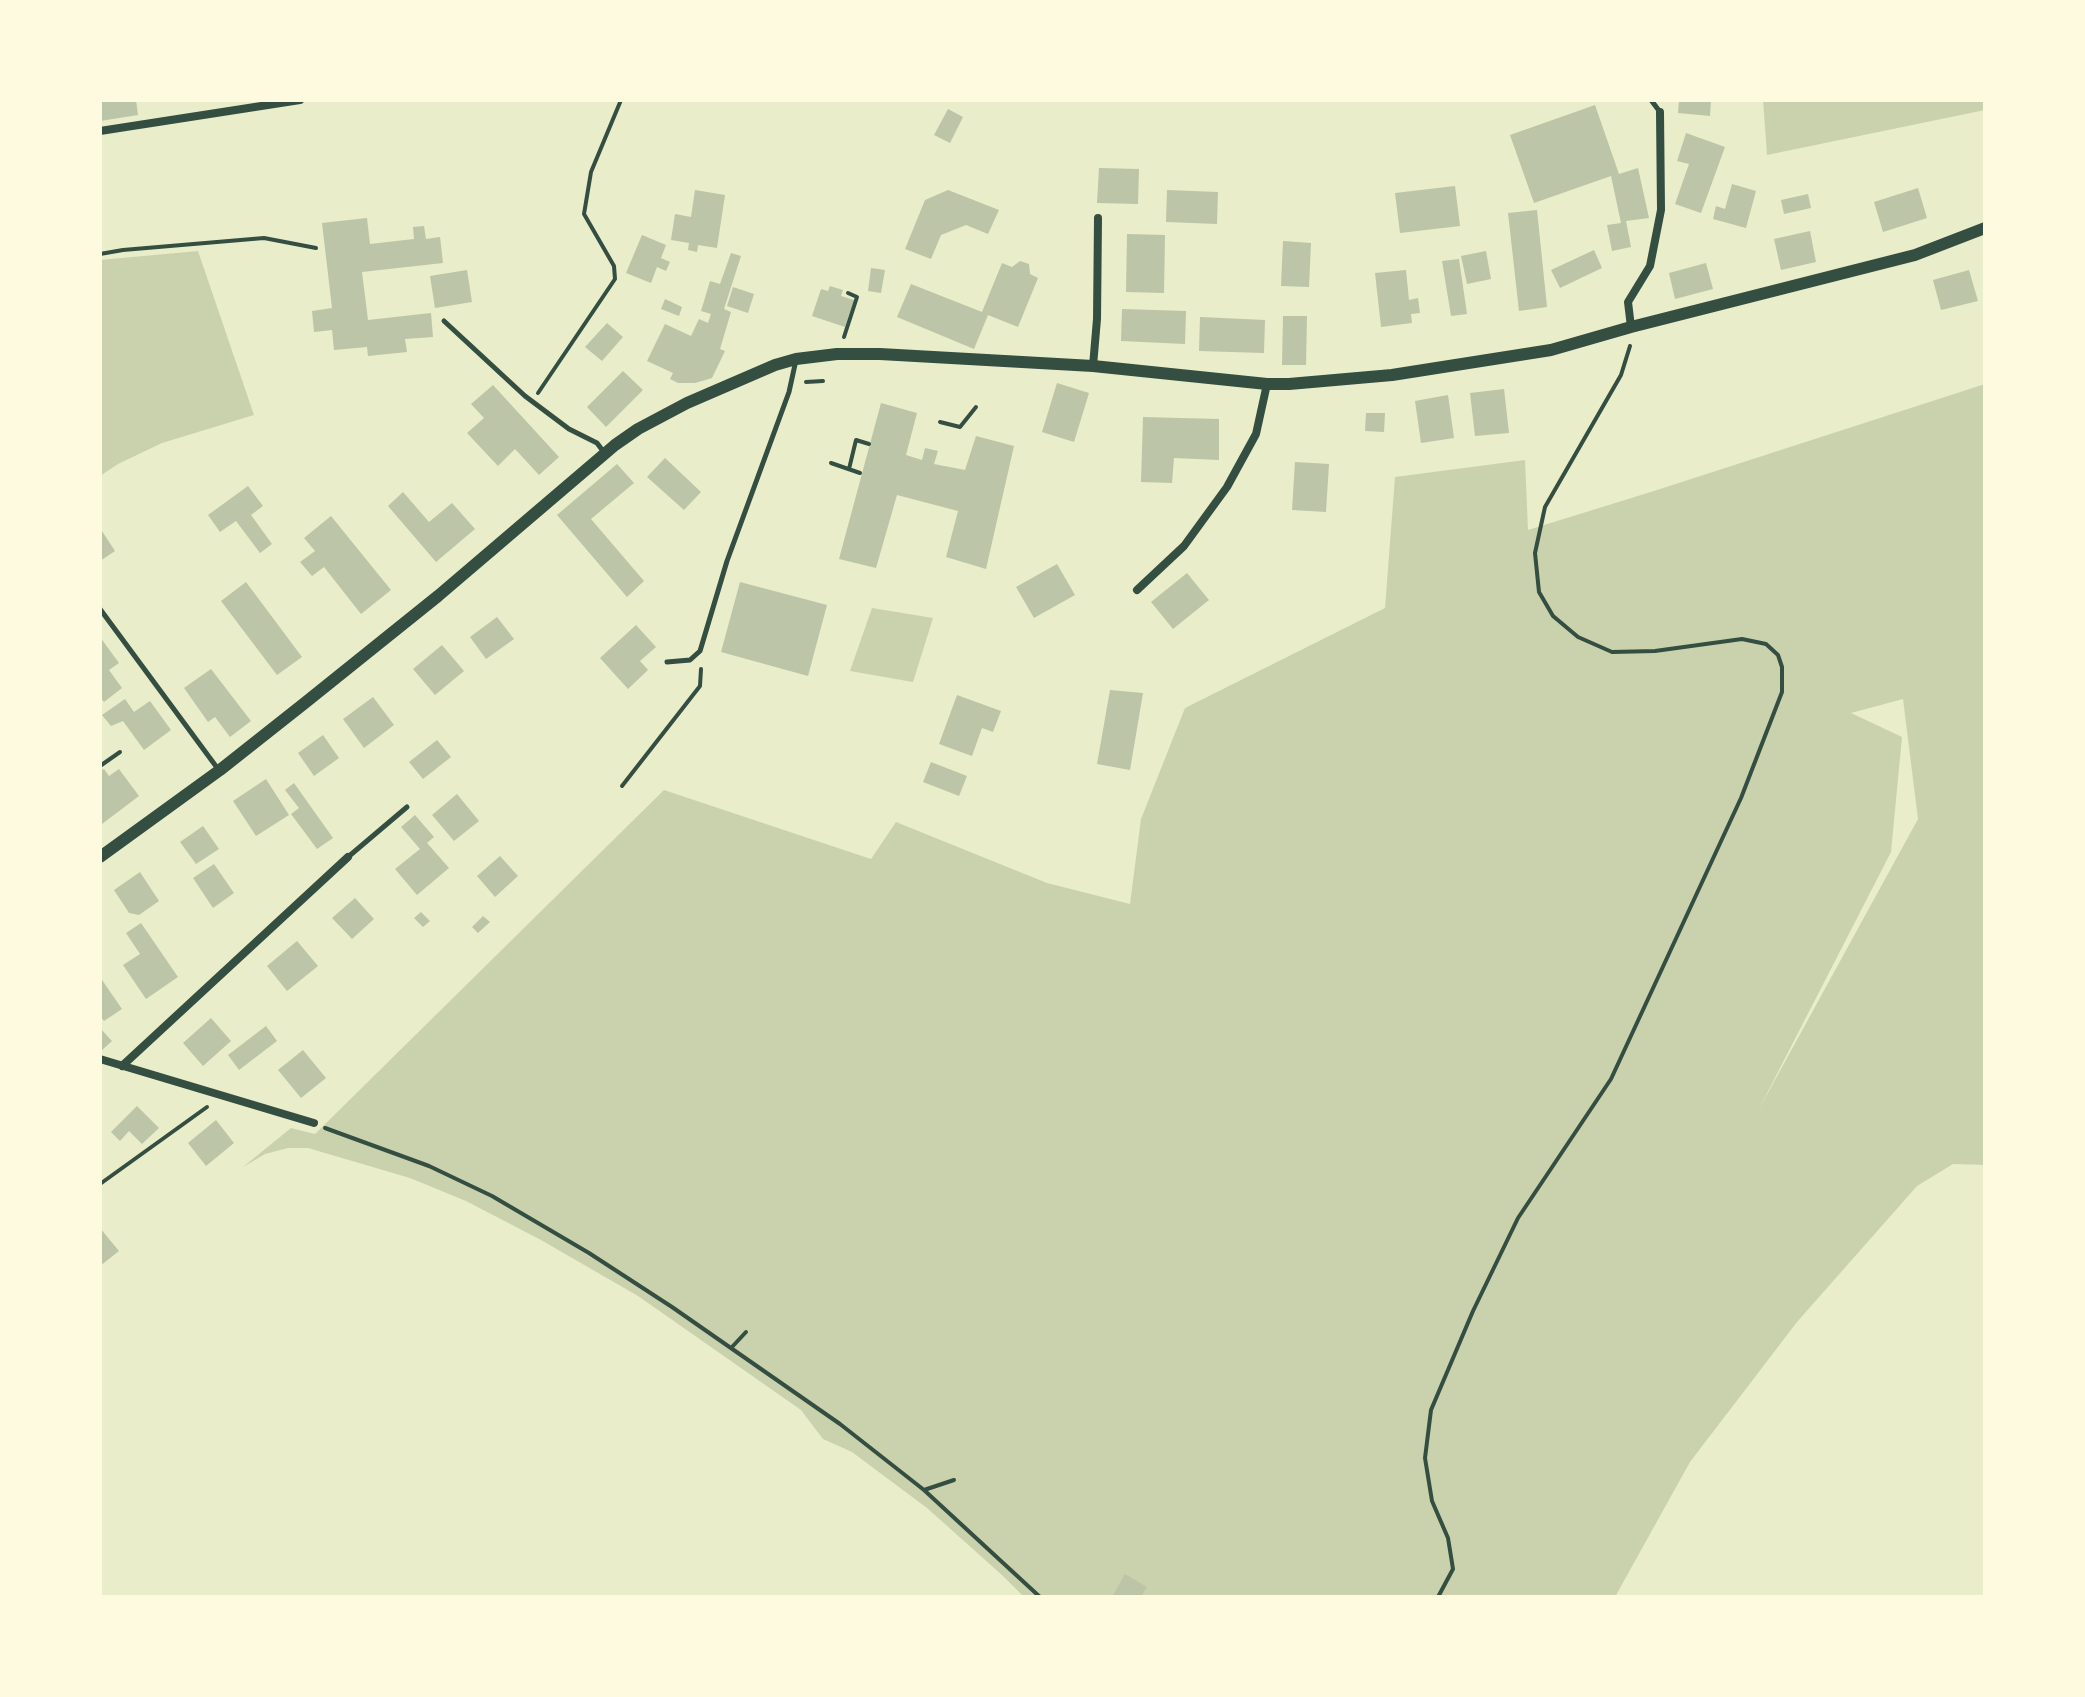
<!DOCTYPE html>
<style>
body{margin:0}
#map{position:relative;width:2085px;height:1697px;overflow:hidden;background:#e9edc9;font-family:Signika,sans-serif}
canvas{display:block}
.frame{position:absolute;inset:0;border:102px solid #fefae0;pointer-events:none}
</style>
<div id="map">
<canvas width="2085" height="1697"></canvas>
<div class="frame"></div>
</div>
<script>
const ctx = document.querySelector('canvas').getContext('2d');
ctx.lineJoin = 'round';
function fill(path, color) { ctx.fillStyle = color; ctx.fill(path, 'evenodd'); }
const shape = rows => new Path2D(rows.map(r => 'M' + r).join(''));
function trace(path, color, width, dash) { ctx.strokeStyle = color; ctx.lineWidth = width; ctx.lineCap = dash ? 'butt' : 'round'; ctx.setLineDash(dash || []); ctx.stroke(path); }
fill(shape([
 [1763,100,1985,100,1985,110,1767,155],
 [198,251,254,415,162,443,118,464,100,476,100,260],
 [1985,384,1985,1165,1953,1164,1917,1186,1797,1322,1690,1462,1615,1597,1024,1597,1003,1576,927,1508,852,1452,823,1439,801,1410,638,1296,541,1240,466,1201,410,1178,308,1148,288,1148,265,1154,243,1167,291,1128,315,1134,664,790,871,859,896,822,1047,883,1130,904,1141,819,1185,708,1385,608,1395,477,1525,460,1528,530,1654,491],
 [1903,699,1918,819,1759,1109,1891,852,1902,737,1851,713],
 [872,608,933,618,913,682,850,671]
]), '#cad2ad');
fill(shape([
 [100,100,136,100,138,115,100,121],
 [1679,100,1711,100,1710,116,1678,113],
 [1595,105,1619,174,1638,168,1649,218,1626,221,1631,247,1612,251,1607,225,1621,223,1611,176,1534,203,1510,135],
 [948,109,963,117,950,143,934,135],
 [1686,133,1725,147,1701,213,1675,204,1689,164,1677,161],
 [1099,168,1139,169,1138,204,1097,203],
 [1732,184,1756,191,1746,228,1713,219,1716,206,1725,209],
 [1455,186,1460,226,1400,233,1395,193],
 [1918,188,1927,218,1883,232,1874,202],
 [695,190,725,195,717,248,698,245,697,252,688,250,689,243,671,240,675,214,691,217],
 [948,190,999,210,988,234,966,225,941,235,931,259,905,249,925,200],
 [1167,190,1218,192,1217,224,1166,222],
 [1808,194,1811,208,1784,214,1781,200],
 [1537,210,1547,307,1519,311,1508,213],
 [367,218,370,244,414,239,413,227,424,226,426,239,440,237,443,263,362,272,368,320,431,313,433,337,405,339,407,352,368,356,367,347,334,350,332,330,314,332,312,311,332,308,322,223],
 [1810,231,1816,262,1781,270,1774,239],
 [1127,234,1165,235,1164,293,1126,292],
 [642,235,666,245,661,258,670,262,666,271,657,267,651,283,626,273],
 [1283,241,1311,243,1309,287,1281,286],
 [1594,250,1602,268,1560,288,1551,270],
 [1486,251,1491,279,1467,284,1461,256],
 [731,253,741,256,724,309,731,312,720,349,725,351,712,378,695,383,678,383,670,379,673,373,647,361,665,324,691,336,699,319,708,323,711,314,701,311,710,281,720,284],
 [1459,259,1467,314,1451,316,1442,261],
 [1020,261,1029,264,1030,274,1038,278,1018,327,988,315,974,349,897,317,911,284,982,312,1002,263,1012,267],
 [1706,263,1713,289,1675,299,1669,273],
 [871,268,885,270,881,293,868,291],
 [467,270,472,302,435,308,430,276],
 [1406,270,1409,300,1418,298,1420,313,1411,314,1412,323,1381,327,1375,273],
 [1969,270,1978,301,1941,310,1933,280],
 [830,286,843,290,841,296,854,300,845,327,812,316,821,289,828,291],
 [733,287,754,294,748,313,727,306],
 [665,299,682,307,679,316,661,309],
 [1122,309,1186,311,1185,344,1121,341],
 [1283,316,1307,316,1306,365,1282,365],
 [1200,317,1265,320,1264,353,1199,351],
 [607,323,623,337,602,361,585,347],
 [623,371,643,390,606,427,587,407],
 [1057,383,1089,393,1074,442,1042,432],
 [493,385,559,457,539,475,515,449,498,466,467,433,484,418,471,404],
 [1504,389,1509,433,1475,436,1470,393],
 [1448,395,1454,438,1421,443,1415,401],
 [881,403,917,413,906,455,922,460,925,448,938,451,934,464,965,470,976,436,1014,446,986,569,946,557,958,511,897,495,876,568,839,559],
 [1366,413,1385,413,1384,432,1365,431],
 [1143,417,1219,419,1219,460,1174,458,1172,483,1141,482],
 [665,458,701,492,684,510,647,477],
 [1295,462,1329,464,1326,512,1292,510],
 [617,464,634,483,591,519,644,581,627,597,557,515],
 [248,486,263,506,251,515,272,544,260,553,236,521,220,532,208,515],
 [403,492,429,522,452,503,475,529,436,562,388,506],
 [331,516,391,590,361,614,324,567,312,576,300,562,315,551,304,538],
 [100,528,115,551,100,561],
 [1057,564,1075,595,1034,618,1016,587],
 [1187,573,1209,600,1173,629,1151,602],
 [246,582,302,657,277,675,221,601],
 [740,582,827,605,808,676,721,652],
 [497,617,514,639,486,659,470,637],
 [636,625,656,647,640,661,648,670,628,689,600,658],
 [100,637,119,663,109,670,122,688,104,702,100,697],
 [442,645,464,671,435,695,413,669],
 [211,669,251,721,230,737,215,717,208,722,184,688],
 [1110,690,1143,693,1130,770,1097,764],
 [957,695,1001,711,993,732,982,728,972,756,939,744],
 [373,697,394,725,364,748,343,719],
 [125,699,134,712,150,701,171,730,144,750,123,721,111,726,102,715],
 [323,735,339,758,314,776,298,753],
 [437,740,451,757,423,779,409,762],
 [931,762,967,776,959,796,923,782],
 [104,769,109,776,119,769,139,796,102,824,100,822,100,771],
 [266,779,289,815,256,836,233,801],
 [294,783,333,838,317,849,291,814,299,808,285,790],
 [457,794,479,821,454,841,432,815],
 [415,815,434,837,427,843,449,868,417,895,395,869,420,849,401,827],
 [203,826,219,849,196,864,180,842],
 [500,856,518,876,495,897,477,876],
 [214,864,234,893,213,908,193,878],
 [140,872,159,901,139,915,129,913,114,890],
 [355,898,374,919,352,939,332,918],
 [421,912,430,921,423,927,414,918],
 [483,916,490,922,478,933,472,927],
 [141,923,178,977,146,999,123,965,140,954,126,933],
 [297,941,318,966,287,991,267,966],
 [100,977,122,1009,104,1021,100,1016],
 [211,1018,231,1041,203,1066,183,1043],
 [266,1026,277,1041,239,1070,228,1055],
 [100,1028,112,1041,100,1052],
 [303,1050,326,1078,301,1098,278,1070],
 [137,1106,159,1128,142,1144,129,1131,120,1141,111,1132],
 [216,1120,234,1143,206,1166,188,1143],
 [100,1228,119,1251,100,1266],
 [1125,1574,1147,1587,1141,1597,1112,1597]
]), '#bcc5a7');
trace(shape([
 [100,254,123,250,264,238,316,248],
 [844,337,857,297,848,293],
 [806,382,823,381],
 [538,393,615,279,614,266,584,214,591,172,621,100],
 [940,422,960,427,976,407],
 [831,463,860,473],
 [849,469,856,440,869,444],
 [100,766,120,752],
 [622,786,700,686,701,669],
 [325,1128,429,1166,492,1196,589,1253,672,1307,840,1424,924,1490,1040,1597],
 [100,1184,207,1107],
 [732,1347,746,1332],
 [924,1490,954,1480],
 [1438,1597,1453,1569,1448,1538,1432,1501,1425,1458,1431,1410,1473,1311,1518,1218,1611,1079,1741,798,1782,692,1782,667,1778,655,1766,644,1742,639,1655,651,1612,652,1578,637,1553,616,1539,592,1535,553,1545,507,1621,375,1630,346]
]), '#344e41', 4);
trace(shape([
 [1651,100,1660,112],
 [444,321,525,396,569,429,597,443,603,451],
 [100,609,218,769],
 [667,662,690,660,700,651,727,561,789,392,796,360],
 [348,857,407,807]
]), '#344e41', 5);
trace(shape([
 [100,131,300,100],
 [1631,327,1628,302,1650,266,1661,210,1660,112],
 [1093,366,1097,319,1098,218],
 [1137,590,1184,546,1227,487,1256,434,1267,384],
 [100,1059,314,1123],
 [122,1066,348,857]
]), '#344e41', 8);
trace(shape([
 [100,857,220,770,306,702,438,596,615,445,638,429,687,403,775,365,796,359,837,354,880,354,1093,366,1267,384,1289,384,1392,375,1551,350,1631,327,1915,255,1985,228]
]), '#344e41', 12);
</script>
